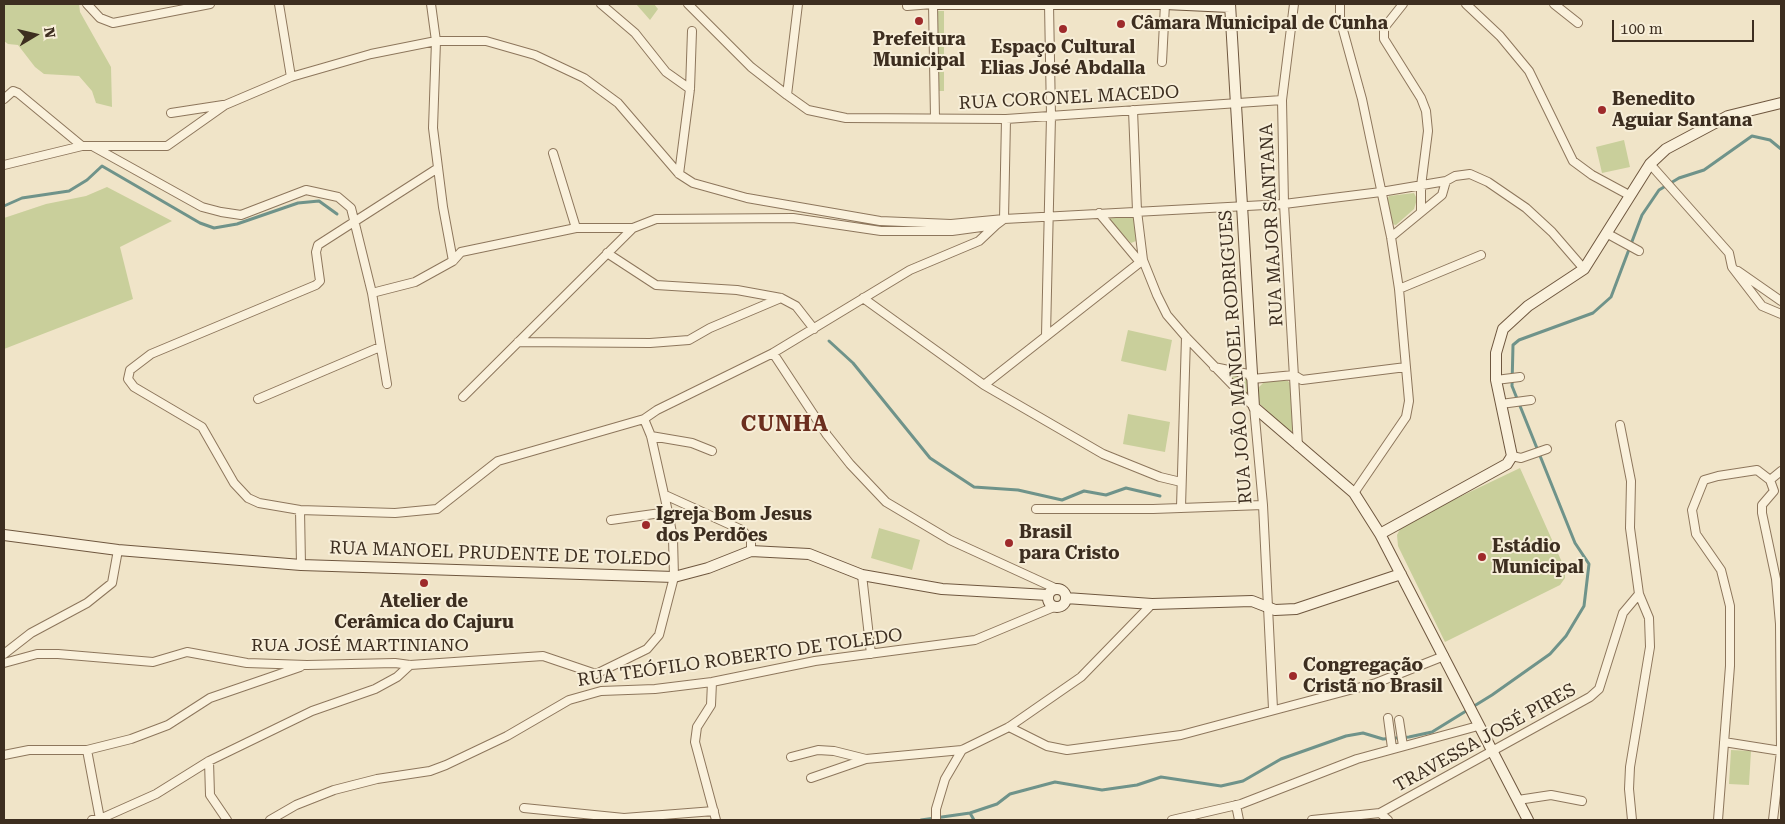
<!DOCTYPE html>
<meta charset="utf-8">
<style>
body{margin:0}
#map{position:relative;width:1785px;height:824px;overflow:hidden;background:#f0e4c8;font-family:"Roboto Serif",serif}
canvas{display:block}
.frame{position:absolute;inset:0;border:5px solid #3d2e20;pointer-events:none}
.north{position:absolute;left:10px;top:10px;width:50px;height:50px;-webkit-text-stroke:4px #f7eed8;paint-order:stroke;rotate:81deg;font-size:14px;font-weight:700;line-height:20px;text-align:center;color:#3d2e20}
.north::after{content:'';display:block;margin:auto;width:18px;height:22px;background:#3d2e20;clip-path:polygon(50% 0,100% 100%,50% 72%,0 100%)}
.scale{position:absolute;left:1612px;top:20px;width:142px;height:22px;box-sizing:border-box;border:2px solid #3d2e20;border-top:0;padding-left:6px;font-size:15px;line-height:18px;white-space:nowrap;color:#3d2e20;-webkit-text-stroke:4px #f7eed8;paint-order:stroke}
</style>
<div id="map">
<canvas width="1785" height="824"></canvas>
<div class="frame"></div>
<div class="north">N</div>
<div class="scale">100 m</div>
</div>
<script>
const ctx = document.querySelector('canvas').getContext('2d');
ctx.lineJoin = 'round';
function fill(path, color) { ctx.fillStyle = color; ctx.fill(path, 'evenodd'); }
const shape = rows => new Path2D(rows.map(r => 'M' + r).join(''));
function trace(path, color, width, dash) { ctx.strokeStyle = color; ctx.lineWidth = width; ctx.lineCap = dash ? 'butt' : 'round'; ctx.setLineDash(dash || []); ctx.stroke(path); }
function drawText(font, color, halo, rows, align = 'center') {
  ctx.font = font + ' "Roboto Serif",serif'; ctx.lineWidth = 4; ctx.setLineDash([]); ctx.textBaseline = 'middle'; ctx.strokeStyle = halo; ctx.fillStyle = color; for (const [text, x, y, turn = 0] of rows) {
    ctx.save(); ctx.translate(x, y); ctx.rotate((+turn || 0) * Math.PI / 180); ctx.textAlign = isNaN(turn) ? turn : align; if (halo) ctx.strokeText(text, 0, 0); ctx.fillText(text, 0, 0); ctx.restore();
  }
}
fill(shape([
 [13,4,79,4,80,12,111,67,112,107,96,103,92,91,79,76,44,74,35,67,18,45,8,44,4,41,4,5],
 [636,4,654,4,658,9,650,20],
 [936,11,944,11,944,91,937,91],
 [1624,140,1630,167,1602,173,1596,147],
 [107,187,172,221,120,247,133,299,4,349,4,218,46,204,86,196],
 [1414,193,1417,199,1414,209,1396,225,1392,224,1387,200,1389,196],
 [1131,216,1134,218,1136,241,1131,243,1109,220,1111,217],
 [1128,330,1172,340,1166,371,1121,361],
 [1230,375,1248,379,1249,398,1229,378],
 [1265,381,1288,381,1292,386,1293,430,1290,432,1259,403,1259,387],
 [1128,414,1170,422,1165,452,1123,444],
 [1520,468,1565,569,1565,578,1560,585,1445,642,1398,546,1397,535,1400,529,1407,522],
 [879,528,920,540,912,570,871,558],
 [1731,750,1751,751,1749,785,1729,784]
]), '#c9cf9b');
trace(shape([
 [4,206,22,198,69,191,87,180,102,166,200,223,214,228,237,224,298,203,319,201,337,214],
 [829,341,853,363,930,458,974,487,1018,490,1062,500,1084,491,1106,495,1126,488,1160,496],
 [970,813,974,820],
 [921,820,970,813,997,804,1010,794,1055,782,1102,790,1137,785,1161,777,1221,786,1243,781,1281,759,1346,736,1363,733,1383,739,1409,737,1432,732,1492,695,1550,654,1566,636,1584,606,1589,564,1575,543,1512,386,1513,345,1519,340,1593,313,1611,297,1642,215,1659,190,1679,178,1704,170,1752,136,1770,140,1781,149]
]), '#6f938a', 3);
const street = shape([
 [87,4,100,18,113,23,210,4],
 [279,4,291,77],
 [431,4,436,41,433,128,443,207,453,261],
 [601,4,635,33,666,72,690,89],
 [688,4,751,67,787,95,808,110,846,118,1006,119,1282,100],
 [1294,4,1282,100,1284,204,1298,446],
 [1340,4,1340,19,1362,99,1391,237,1399,289,1409,401,1406,417,1354,493],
 [1403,4,1384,28,1384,39,1421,98,1426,111,1428,131,1421,186,1421,211],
 [1466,4,1500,36,1529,71,1573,161,1592,175,1629,195],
 [1554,4,1578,23],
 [907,6,933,4,935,118],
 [1162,62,1165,4],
 [787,95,798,4],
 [4,99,13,91,18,93,82,146,167,146,225,105,291,77,371,54,436,41,486,41,535,55,584,78,618,103,679,174,693,183,747,198,880,221,951,224,1004,219,1006,119],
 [1133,110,1137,211,1143,260,1157,295,1167,315,1186,337,1254,407,1263,505,1273,709],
 [171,113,223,105],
 [94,147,202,207,221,212,241,215,306,190,338,197,351,208,354,220,372,293,387,384],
 [553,153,576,228],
 [1650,164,1729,253,1732,267,1762,306,1781,314],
 [4,165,82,146],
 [438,168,318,245,316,252,320,281,316,285,151,354,130,370,128,379,134,387,202,427,234,483,248,498,259,503,300,510,395,513,437,509,498,461,644,419,657,410,773,353,910,270,979,241,996,225],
 [679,174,690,89,692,31],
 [1099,213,1139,261],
 [1608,234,1639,251],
 [1391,237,1442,195,1446,181],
 [607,253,656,285,737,290,781,298,796,306,814,329],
 [1738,271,1781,301],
 [1399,289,1481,255],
 [372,293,415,282,453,261,461,252,576,228,633,228,656,219,793,218,881,231,952,231,996,225,1004,219,1284,204,1381,192,1446,181,1455,176,1470,174,1488,182,1526,208,1552,232,1584,269],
 [863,298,984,385,1103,454,1160,477,1181,482],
 [1046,335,1051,116,1049,4],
 [518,342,650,343,689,340,710,328,781,298],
 [773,353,827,435,850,464,886,502,950,540,1057,589],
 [1214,367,1248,374,1252,379,1294,375,1302,380,1406,367],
 [1496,380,1520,377],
 [984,385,1143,260],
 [463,397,633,228],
 [258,399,380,347],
 [1501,404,1531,400],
 [1620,425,1631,481,1630,528,1639,594,1649,618,1650,647,1630,767,1629,789,1632,820],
 [651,436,692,443,712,451],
 [1512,456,1521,458,1547,449],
 [1770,480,1774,491,1762,505,1762,513,1776,579,1780,624,1781,751,1773,820],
 [1770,480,1781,471],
 [665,495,742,530,751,540,751,551],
 [1181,507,1186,337],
 [1036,509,1153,509,1263,505],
 [300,510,301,565],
 [611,520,668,512],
 [862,575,871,654],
 [4,654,31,633,87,603,112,583,118,550],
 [4,663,37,654,58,654,153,662,187,652,247,663,307,665,395,663,410,665,543,656,596,674],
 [596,674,647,649,659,635,674,577,673,538,668,512,651,436,644,419],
 [712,682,711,705,697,727,695,742,716,820],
 [1388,718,1392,748],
 [1399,720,1403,746],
 [1009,727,1047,746,1067,750,1181,735,1376,683,1444,656],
 [1724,742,1781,751],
 [87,750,100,819],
 [4,755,29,750,87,750,131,739,168,725,210,698,300,667],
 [791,757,818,750,834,751,866,759,962,750,1009,727,1081,677,1152,604],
 [209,761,210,795,227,820],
 [811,778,866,759],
 [1518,800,1551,795,1582,801],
 [1236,805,1239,820],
 [524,808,624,818,714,811],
 [1380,813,1388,820],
 [92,820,100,819,156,794,209,761,312,711,375,689,397,677,410,665],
 [270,820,296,805,334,790,377,779,430,771,446,765,507,736,569,700,601,691,655,689,712,682,815,661,975,640,1054,607],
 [936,820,936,809,945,779,962,750],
 [1172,820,1241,804,1357,759,1478,726],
 [1312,820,1380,813,1590,697,1599,689,1623,613,1639,594],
 [1718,820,1730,666,1730,606,1721,570,1696,534,1692,510,1704,480,1718,476,1757,470,1770,480]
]);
const secondary = shape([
 [933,4,1165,4,1230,7],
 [1230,4,1254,407,1354,493,1380,534,1528,820],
 [1380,534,1507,464,1512,456,1496,380,1496,353,1503,329,1528,306,1584,269,1650,164,1666,149,1728,116,1781,103],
 [4,535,118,550,301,565,674,577,708,568,751,551,809,554,862,575,942,589,1048,595],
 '1048 598a9 9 0 1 1 18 0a9 9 0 1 1-18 0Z',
 [1066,598,1152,604,1252,601,1275,610,1296,609,1401,574]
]);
trace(street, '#8d765c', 10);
trace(secondary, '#6f573f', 12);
trace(street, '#faf1dc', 8);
trace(secondary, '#faf1dc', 10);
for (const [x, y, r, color] of [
 [919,21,5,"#9e2a2b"],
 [1121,24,5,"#9e2a2b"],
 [1063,29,5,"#9e2a2b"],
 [1602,110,5,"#9e2a2b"],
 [646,525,5,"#9e2a2b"],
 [1009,543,5,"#9e2a2b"],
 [1482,557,5,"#9e2a2b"],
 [424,583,5,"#9e2a2b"],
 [1293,676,5,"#9e2a2b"]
]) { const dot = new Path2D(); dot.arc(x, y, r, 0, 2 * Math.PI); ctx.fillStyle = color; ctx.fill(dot); trace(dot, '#f7eed8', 2); }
drawText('bold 18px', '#3d2e20', '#f7eed8', [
 ["Câmara Municipal de Cunha",1131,24],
 ["Prefeitura",919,40,"center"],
 ["Municipal",919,61,"center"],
 ["Espaço Cultural",1063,48,"center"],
 ["Elias José Abdalla",1063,69,"center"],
 ["Benedito",1612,100],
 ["Aguiar Santana",1612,121],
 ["Igreja Bom Jesus",656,515],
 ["dos Perdões",656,536],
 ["Brasil",1019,533],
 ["para Cristo",1019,554],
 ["Estádio",1492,547],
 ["Municipal",1492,568],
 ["Atelier de",424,602,"center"],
 ["Cerâmica do Cajuru",424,623,"center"],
 ["Congregação",1303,666],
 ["Cristã no Brasil",1303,687]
], 'left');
drawText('18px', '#3d2e20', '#f7eed8', [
 ["RUA CORONEL MACEDO",1069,98,-3],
 ["RUA MAJOR SANTANA",1272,225,-93],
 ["RUA JOÃO MANOEL RODRIGUES",1236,357,-94],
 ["RUA MANOEL PRUDENTE DE TOLEDO",500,554,2],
 ["RUA JOSÉ MARTINIANO",360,646],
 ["RUA TEÓFILO ROBERTO DE TOLEDO",740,658,-8],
 ["TRAVESSA JOSÉ PIRES",1485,738,-29]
]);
ctx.letterSpacing = '1px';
drawText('bold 22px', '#6b2e1e', '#f7eed8', [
 ["CUNHA",785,425]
]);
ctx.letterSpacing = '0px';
</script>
